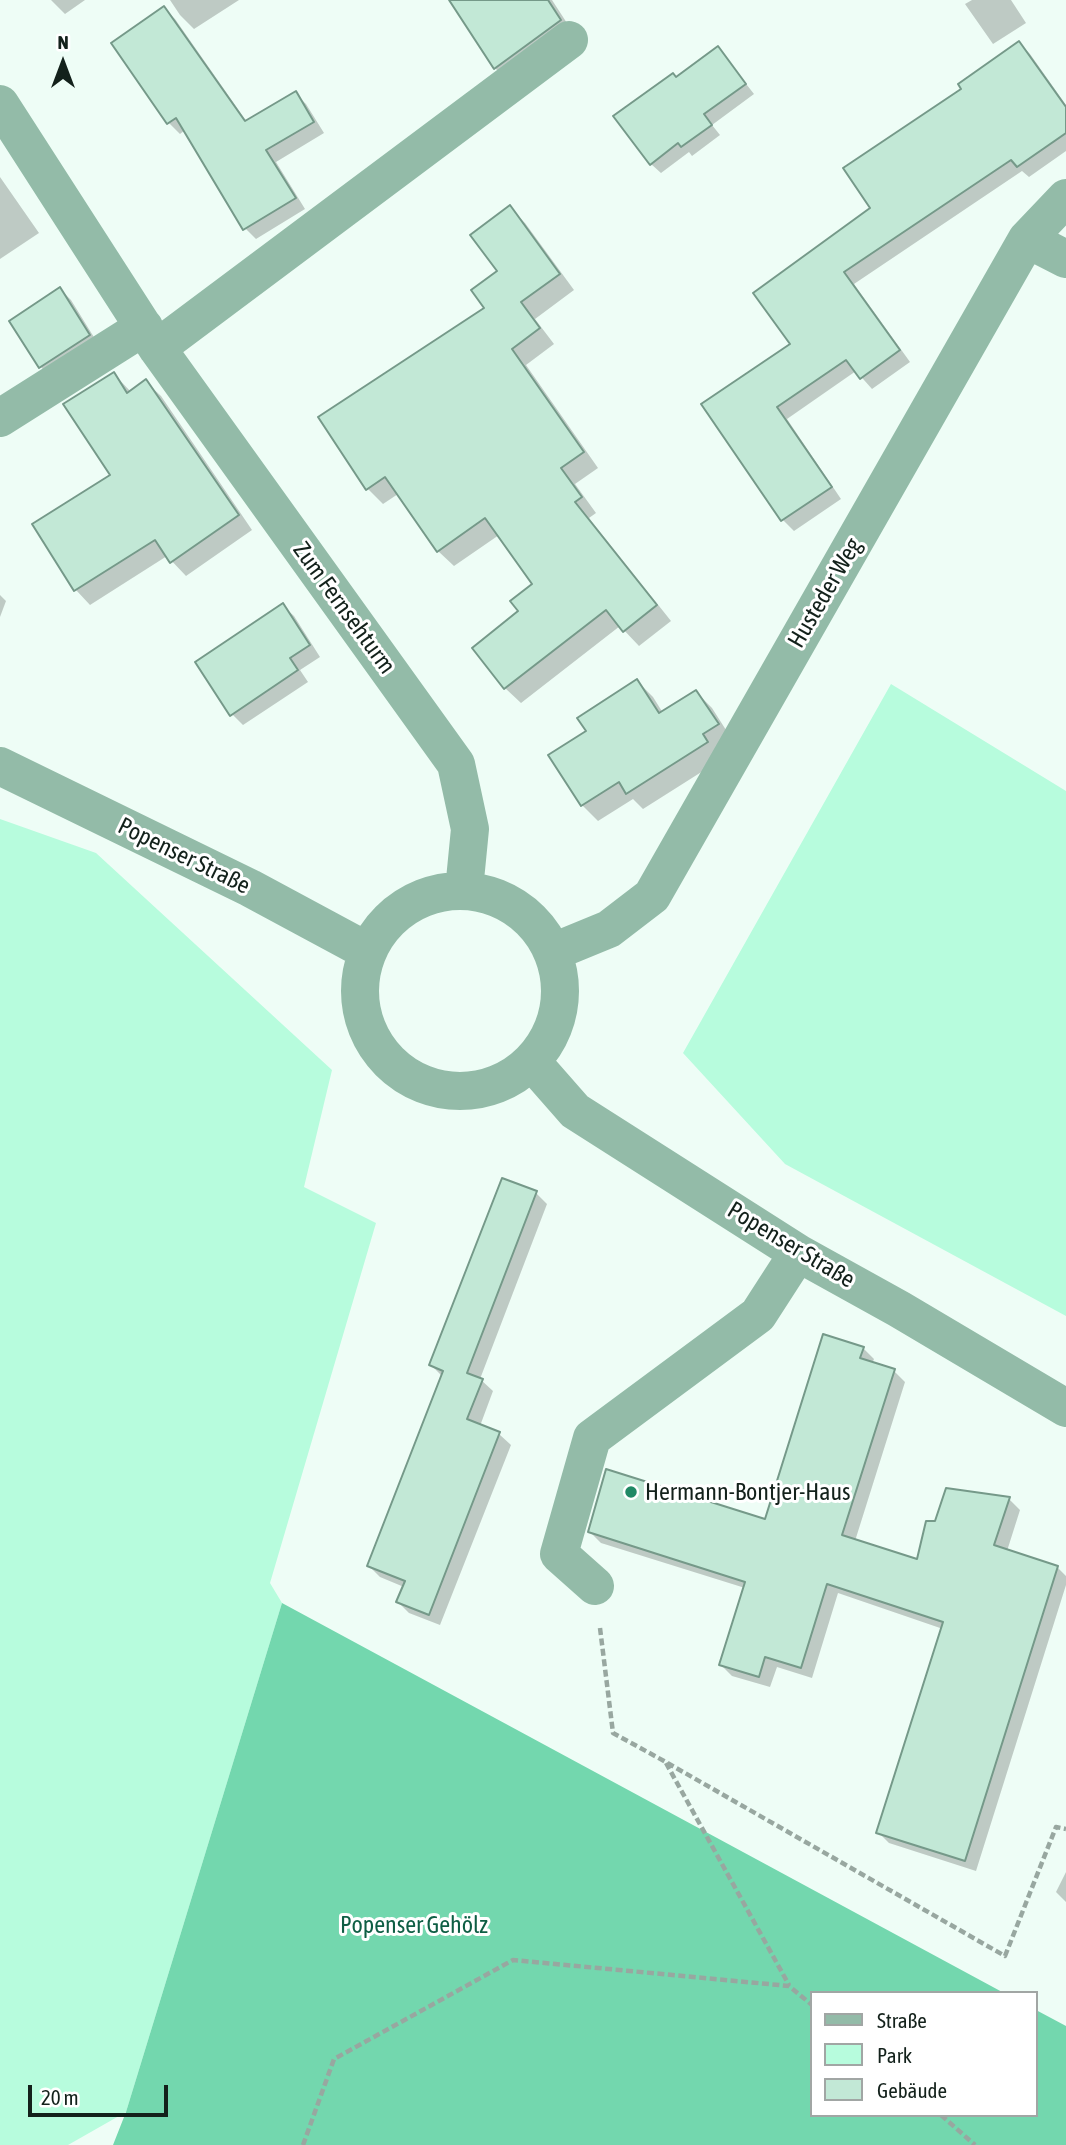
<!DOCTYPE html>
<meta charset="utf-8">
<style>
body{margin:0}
#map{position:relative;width:1066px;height:2145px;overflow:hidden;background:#eefdf6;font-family:"Asap Condensed",sans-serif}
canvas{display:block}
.legend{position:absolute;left:810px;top:1991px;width:228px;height:126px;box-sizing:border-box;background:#fff;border:2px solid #a1a6a4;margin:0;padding:9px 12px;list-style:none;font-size:21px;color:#13211b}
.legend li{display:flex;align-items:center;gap:14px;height:35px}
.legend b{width:35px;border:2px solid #a1a6a4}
.north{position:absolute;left:28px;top:28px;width:70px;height:70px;-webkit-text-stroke:5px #fff;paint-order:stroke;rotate:0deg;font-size:19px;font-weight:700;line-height:28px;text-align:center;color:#13211b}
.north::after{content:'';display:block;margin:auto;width:24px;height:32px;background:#13211b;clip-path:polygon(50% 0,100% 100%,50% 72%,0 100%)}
.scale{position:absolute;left:28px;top:2085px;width:140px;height:32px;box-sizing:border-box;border:4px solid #13211b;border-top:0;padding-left:9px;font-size:21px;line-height:24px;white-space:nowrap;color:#13211b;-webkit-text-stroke:5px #fff;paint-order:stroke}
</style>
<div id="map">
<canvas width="1066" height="2145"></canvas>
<ul class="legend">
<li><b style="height:9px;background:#93bba8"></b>Straße</li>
<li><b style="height:19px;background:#b7fcdd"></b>Park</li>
<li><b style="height:19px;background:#c2e8d6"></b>Gebäude</li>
</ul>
<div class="north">N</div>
<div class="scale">20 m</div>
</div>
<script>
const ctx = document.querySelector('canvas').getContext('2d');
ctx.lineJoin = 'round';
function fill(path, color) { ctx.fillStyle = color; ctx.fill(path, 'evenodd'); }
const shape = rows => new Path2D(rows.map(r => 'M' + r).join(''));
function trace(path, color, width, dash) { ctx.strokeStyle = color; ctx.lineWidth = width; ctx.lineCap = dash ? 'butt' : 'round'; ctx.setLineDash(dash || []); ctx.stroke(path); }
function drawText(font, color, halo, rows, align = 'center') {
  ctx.font = font + ' "Asap Condensed",sans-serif'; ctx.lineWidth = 6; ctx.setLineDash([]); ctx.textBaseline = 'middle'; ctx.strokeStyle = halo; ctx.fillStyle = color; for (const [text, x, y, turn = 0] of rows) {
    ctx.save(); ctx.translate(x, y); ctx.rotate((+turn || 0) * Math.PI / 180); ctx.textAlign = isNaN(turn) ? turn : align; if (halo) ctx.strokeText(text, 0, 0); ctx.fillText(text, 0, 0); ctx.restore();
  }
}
fill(shape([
 [891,684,1066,791,1066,1316,785,1164,683,1053],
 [0,819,96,853,332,1070,304,1187,376,1223,270,1583,282,1603,126,2112,68,2145,0,2145]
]), '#b7fcdd');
fill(shape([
 [282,1603,1004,1993,812,1993,812,2115,1036,2115,1036,2010,1066,2026,1066,2145,113,2145,126,2112]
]), '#73d7ae');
fill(shape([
 [51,0,85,0,65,14],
 [170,0,239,0,194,29,180,15],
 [451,0,552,0,576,37,511,84,495,68],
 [972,0,1011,0,1026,23,993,44,965,4],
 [164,8,175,19,247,122,295,93,306,104,324,133,276,162,305,209,256,239,245,228,185,130,180,134,169,123],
 [1019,43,1030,54,1066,105,1066,151,1029,177,1022,171,854,284,910,362,872,389,856,371,787,419,841,499,794,531,783,520,704,405,792,344,872,209,963,89],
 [718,48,754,94,712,125,720,135,692,156,689,152,661,173,651,164],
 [0,177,39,233,0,259],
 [510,208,525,223,574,290,535,319,554,344,526,365,598,468,575,484,596,513,589,518,671,621,639,646,620,626,521,703,505,688,474,648,521,612,534,584,499,535,454,566,438,551,398,494,383,504,367,488,486,308,500,272],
 [60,289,71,300,100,347,51,378,40,366],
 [114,374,131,392,146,382,161,396,252,530,186,576,167,556,90,605,76,590,34,525,113,476],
 [0,595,6,601,0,617],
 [282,605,294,616,320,657,300,670,308,682,243,725,232,714],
 [637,681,653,697,663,713,696,692,712,708,733,741,722,759,643,809,633,799,598,821,582,805,551,756,588,732],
 [536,1193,547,1204,480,1379,493,1391,480,1426,499,1434,511,1445,440,1625,409,1613,398,1602,404,1587,380,1577,369,1566,442,1376,431,1365],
 [863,1348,874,1359,872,1364,894,1371,905,1382,855,1541,918,1561,936,1523,1009,1499,1020,1510,1007,1551,1057,1567,1066,1576,1066,1585,976,1871,889,1843,878,1832,943,1629,838,1593,812,1678,777,1667,770,1687,732,1676,721,1665,745,1588,601,1543,590,1532,766,1521],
 [1066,1872,1066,1902,1056,1892]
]), '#0003');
const building = shape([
 [449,0,548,0,561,20,494,69,449,0],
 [164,6,245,121,296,91,314,122,266,150,296,198,243,230,176,118,167,124,111,43,164,6],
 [1019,41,1066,107,1066,133,1017,167,1011,160,844,272,900,350,860,379,846,360,777,407,832,487,781,521,701,404,790,344,753,293,870,208,843,168,961,89,958,84,1019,41],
 [718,46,746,84,704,114,712,125,681,147,678,143,650,165,613,116,673,73,676,77,718,46],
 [510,205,560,274,521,302,540,328,512,349,584,452,561,468,582,497,575,502,657,605,623,632,606,610,504,689,472,648,518,611,510,601,532,584,485,518,437,552,385,477,366,490,318,417,484,308,471,290,497,271,470,235,510,205],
 [60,287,90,335,39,368,9,321,60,287],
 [114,372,127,393,146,379,239,515,170,563,155,540,74,591,32,524,110,475,63,404,114,372],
 [283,603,310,645,290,658,298,670,230,716,195,662,283,603],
 [637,679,659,713,696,690,719,724,703,734,708,742,626,794,619,782,581,806,548,755,586,731,577,718,637,679],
 [502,1178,537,1191,467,1373,483,1379,467,1419,500,1432,429,1615,396,1602,405,1581,367,1566,443,1371,429,1365,502,1178],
 [823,1334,864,1347,860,1358,895,1369,842,1535,917,1559,926,1521,935,1521,946,1488,1010,1497,994,1545,1058,1566,965,1861,876,1833,943,1622,827,1584,801,1668,765,1657,759,1677,719,1665,745,1582,588,1532,606,1469,765,1519,823,1334]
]);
fill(building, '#c2e8d6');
trace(building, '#759989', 2);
trace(shape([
 [600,1628,613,1733,664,1761,1005,1956,1056,1827,1066,1829],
 [666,1763,789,1985],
 [941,2115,975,2145],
 [303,2145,334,2059,513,1960,789,1986,812,2005]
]), '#98a7a0', 4.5, [7, 3.5]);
trace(shape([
 [0,104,157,348,456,764,470,829,464,890],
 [1027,239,1066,259],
 [157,348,569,40],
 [0,418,144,327],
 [0,766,250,888,367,951],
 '360 991a100 100 0 1 1 200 0a100 100 0 1 1-200 0Z',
 [553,952,609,929,652,896,1027,239,1066,198],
 [532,1062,575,1111,798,1253,899,1309,1066,1408],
 [595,1586,559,1554,592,1438,758,1315,798,1253]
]), '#93bba8', 38);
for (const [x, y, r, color] of [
 [631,1492,7,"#208965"]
]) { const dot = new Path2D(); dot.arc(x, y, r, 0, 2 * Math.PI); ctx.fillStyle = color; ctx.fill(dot); trace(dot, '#fff', 2.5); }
drawText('24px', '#13211b', '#fff', [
 ["Husteder Weg",825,593,-60],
 ["Zum Fernsehturm",344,608,54],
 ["Popenser Straße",184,856,26],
 ["Popenser Straße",791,1245,31]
]);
drawText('24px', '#13211b', '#fff', [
 ["Hermann-Bontjer-Haus",645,1492]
], 'left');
drawText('24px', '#0e5e44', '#fff', [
 ["Popenser Gehölz",414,1925]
]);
</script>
